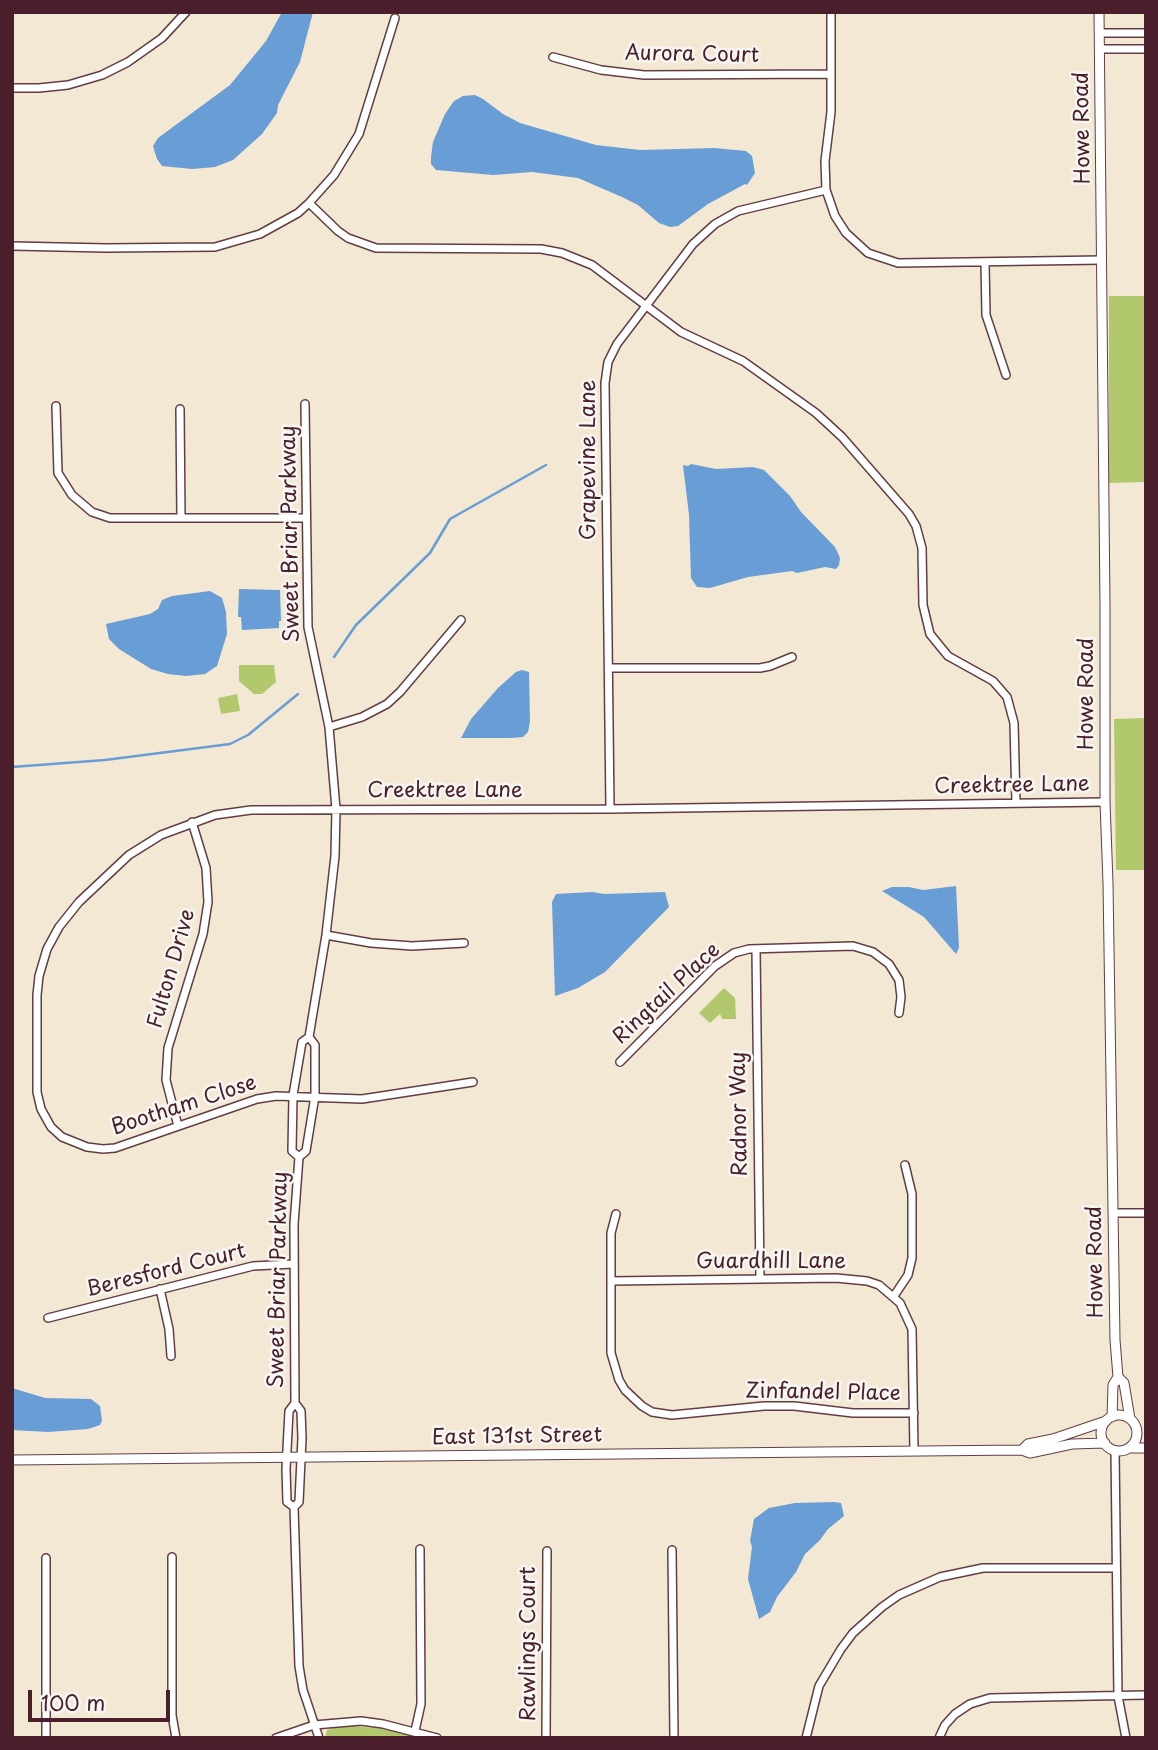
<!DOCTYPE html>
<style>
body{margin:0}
#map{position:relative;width:1158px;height:1750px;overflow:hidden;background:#f2e8d3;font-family:"Playpen Sans",sans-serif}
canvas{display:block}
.frame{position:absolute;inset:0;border:14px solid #4a1f2b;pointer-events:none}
.scale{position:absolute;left:28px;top:1690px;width:142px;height:32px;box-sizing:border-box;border:4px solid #4a1f2b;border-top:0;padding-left:9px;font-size:21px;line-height:24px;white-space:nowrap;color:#4a1f2b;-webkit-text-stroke:5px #f6f6f2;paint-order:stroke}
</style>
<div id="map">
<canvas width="1158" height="1750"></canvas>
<div class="frame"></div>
<div class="scale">100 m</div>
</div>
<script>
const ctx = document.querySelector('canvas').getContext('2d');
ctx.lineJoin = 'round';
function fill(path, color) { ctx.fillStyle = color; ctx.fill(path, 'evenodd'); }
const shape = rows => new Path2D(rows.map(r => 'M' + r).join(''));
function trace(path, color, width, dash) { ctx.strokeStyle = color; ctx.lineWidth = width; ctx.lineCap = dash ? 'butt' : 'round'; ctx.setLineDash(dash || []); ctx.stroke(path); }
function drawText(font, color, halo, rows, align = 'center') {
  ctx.font = font + ' "Playpen Sans",sans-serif'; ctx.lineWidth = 5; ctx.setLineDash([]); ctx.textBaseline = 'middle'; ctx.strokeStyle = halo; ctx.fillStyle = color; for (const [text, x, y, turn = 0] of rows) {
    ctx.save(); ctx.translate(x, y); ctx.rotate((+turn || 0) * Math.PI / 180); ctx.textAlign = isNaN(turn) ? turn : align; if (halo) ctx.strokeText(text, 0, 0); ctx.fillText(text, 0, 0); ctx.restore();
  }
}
fill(shape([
 [1109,296,1146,296,1146,482,1109,483],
 [274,665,276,682,262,694,254,694,239,681,239,665],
 [237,694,240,711,221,714,218,698],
 [1146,718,1146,870,1116,870,1114,719],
 [724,988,735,998,736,1019,722,1019,720,1014,710,1023,699,1013],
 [343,1725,393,1730,417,1738,325,1738,327,1730]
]), '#b1c86d');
fill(shape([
 [282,12,313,12,300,62,278,105,277,113,262,134,233,160,215,167,192,169,162,166,157,159,153,146,158,138,230,85,266,41],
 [475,95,483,99,503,114,520,123,596,145,640,150,714,148,746,151,752,156,755,173,747,185,745,184,708,204,678,226,670,227,659,223,638,205,622,197,578,178,532,172,493,175,436,170,431,164,431,157,433,142,445,114,454,101,463,96],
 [691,464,716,469,753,467,764,470,790,496,801,512,835,547,840,558,839,565,836,569,825,567,797,573,792,571,748,577,710,588,697,587,691,578,689,515,683,465,688,466],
 [239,589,280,590,281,621,279,621,279,628,242,630,241,617,238,617],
 [210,591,222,598,226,612,227,634,217,666,205,674,186,676,168,674,151,669,119,649,109,639,106,624,150,614,158,609,162,600,172,596],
 [522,670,529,672,530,721,528,732,523,737,511,738,461,738,471,719,498,688,516,672],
 [956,886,959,948,956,954,924,917,882,891,892,887,909,887,923,890],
 [592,892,604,894,665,892,669,907,605,972,578,988,555,996,552,902,556,894],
 [12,1388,45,1398,91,1399,100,1406,102,1421,100,1425,88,1429,48,1432,12,1430],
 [834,1502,841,1503,844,1516,828,1529,820,1540,805,1554,796,1572,777,1597,770,1612,759,1619,748,1579,752,1547,750,1541,754,1519,769,1508,795,1503]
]), '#689dd5');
trace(shape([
 [334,657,356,625,430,553,450,519,546,465],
 [12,767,105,760,230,744,248,735,298,694]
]), '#689dd5', 2.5);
const minor = shape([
 [831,12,831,112,825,161,826,190,835,216,846,233,868,253,898,263,1102,260],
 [1099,33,1146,33],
 [1099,49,1146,49],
 [553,57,601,70,644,75,831,74],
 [12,88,39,88,68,85,102,75,128,62,162,38,186,12],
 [309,203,334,175,359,134,395,18],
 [12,246,106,248,215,247,260,234,298,213,309,203,338,231,348,238,376,248,541,249,562,253,592,265,681,332,743,361,816,413,842,437,909,514,916,526,922,548,923,605,930,634,948,656,993,681,1007,697,1014,723,1016,803],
 [985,263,986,315,1006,375],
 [56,406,58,473,72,495,92,512,110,518,306,518],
 [180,409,181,518],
 [609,668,760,668,770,666,792,657],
 [329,727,362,717,387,704,400,692,461,620],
 [610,809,605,383,608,362,617,344,693,244,715,224,738,211,826,190],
 [326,935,371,943,412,946,464,943],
 [756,949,760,1279],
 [309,1037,315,1045,315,1096,306,1151,299,1157,294,1224,295,1403,301,1411,302,1438,299,1502,294,1507,299,1666,303,1690,319,1738],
 [620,1062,715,966,734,953,749,949,853,946,873,952,889,964,899,980,901,997,899,1013],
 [473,1082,362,1099,276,1096,257,1099,115,1148,103,1149,87,1147,62,1137,51,1127,41,1109,37,1092,37,995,39,976,47,949,59,927,79,902,129,855,161,835,215,815,251,810,610,809,1105,802],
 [178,1126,166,1080,168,1048,203,934,208,902,206,868,192,822],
 [299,1157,292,1151,293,1095,302,1042,309,1037,326,935,335,856,336,809,329,727,308,627,305,404],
 [1113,1213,1146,1213],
 [616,1214,611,1233,611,1353,619,1380,625,1390,642,1406,652,1412,672,1415,764,1406,794,1406,853,1413,914,1413],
 [611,1281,836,1278,867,1281,879,1285,900,1303,912,1329,914,1451],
 [160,1289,169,1329,171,1356],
 [894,1296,908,1275,912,1258,912,1194,905,1165],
 [48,1318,253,1266,293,1264],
 [1115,1450,1118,1696,1126,1738],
 [294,1507,287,1502,286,1469,289,1411,295,1403],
 [672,1550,674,1738],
 [172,1557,172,1715,176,1738],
 [46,1558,46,1738],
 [415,1731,421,1704,420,1549],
 [276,1738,314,1725,361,1721,383,1724,437,1738],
 [546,1738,547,1551],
 [806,1738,819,1686,841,1649,853,1633,882,1607,899,1595,940,1577,983,1568,1116,1568],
 [939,1738,945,1725,955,1714,970,1704,990,1698,1146,1695]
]);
const tertiary = shape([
 [1099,12,1105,606,1105,802,1108,883,1115,1340,1118,1377,1113,1385,1112,1417],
 [1118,1377,1124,1383,1130,1419],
 '1101 1433a18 18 0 1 1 36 0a18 18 0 1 1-36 0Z',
 [1129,1448,1146,1448],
 [1022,1450,1028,1444,1053,1439,1106,1421],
 [12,1460,1022,1450,1030,1453,1072,1444,1105,1443]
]);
trace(minor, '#633d44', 10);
trace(tertiary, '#633d44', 11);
trace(minor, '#fff', 7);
trace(tertiary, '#fff', 9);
drawText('21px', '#4a1f2b', '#f6f6f2', [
 ["Aurora Court",692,55,1],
 ["Howe Road",1083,128,-91],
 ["Grapevine Lane",589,460,-90],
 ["Sweet Briar Parkway",291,534,-91],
 ["Howe Road",1087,694,-90],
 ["Creektree Lane",1012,786,-1],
 ["Creektree Lane",445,791],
 ["Fulton Drive",172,969,-74],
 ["Ringtail Place",667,994,-43],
 ["Bootham Close",184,1106,-18],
 ["Radnor Way",740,1114,-91],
 ["Guardhill Lane",771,1262],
 ["Howe Road",1096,1262,-91],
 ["Beresford Court",166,1271,-14],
 ["Sweet Briar Parkway",279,1280,-89],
 ["Zinfandel Place",823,1393,1],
 ["East 131st Street",517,1437,-1],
 ["Rawlings Court",529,1644,-90]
]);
</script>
